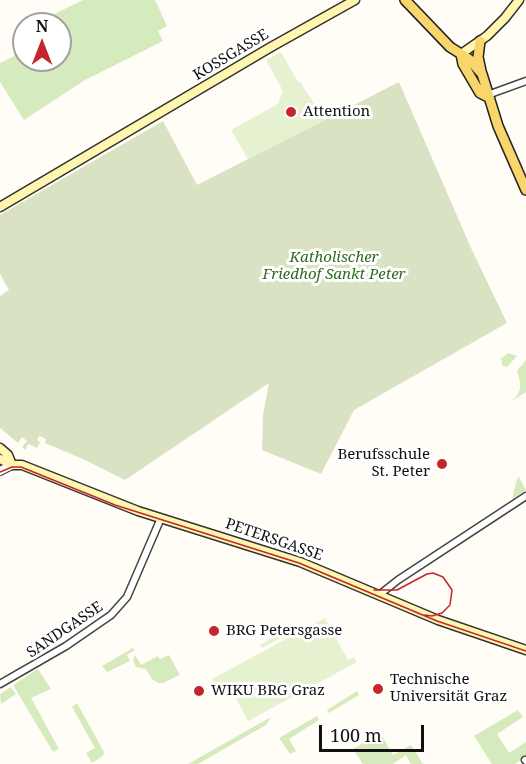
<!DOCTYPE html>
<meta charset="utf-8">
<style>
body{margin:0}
#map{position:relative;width:526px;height:764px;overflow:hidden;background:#fffdf5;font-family:"Noto Serif",serif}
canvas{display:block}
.north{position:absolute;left:12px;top:12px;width:60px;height:60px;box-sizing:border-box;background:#fff;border:2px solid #a0a0a0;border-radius:50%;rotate:0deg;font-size:16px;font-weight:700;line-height:24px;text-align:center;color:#111}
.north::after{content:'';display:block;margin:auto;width:21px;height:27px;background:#c4262e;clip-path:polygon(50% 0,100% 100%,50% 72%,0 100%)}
.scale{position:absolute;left:319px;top:725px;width:105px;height:27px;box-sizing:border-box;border:3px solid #111;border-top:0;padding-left:8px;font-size:18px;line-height:21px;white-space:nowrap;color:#111;-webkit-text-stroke:4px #fff;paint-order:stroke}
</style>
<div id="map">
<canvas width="526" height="764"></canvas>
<div class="north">N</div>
<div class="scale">100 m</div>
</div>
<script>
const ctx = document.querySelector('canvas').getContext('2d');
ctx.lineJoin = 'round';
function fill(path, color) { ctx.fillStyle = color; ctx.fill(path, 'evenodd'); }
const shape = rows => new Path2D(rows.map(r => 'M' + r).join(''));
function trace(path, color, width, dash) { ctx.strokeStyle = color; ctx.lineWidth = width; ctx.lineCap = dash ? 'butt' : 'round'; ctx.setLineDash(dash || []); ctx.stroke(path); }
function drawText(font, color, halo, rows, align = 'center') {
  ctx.font = font + ' "Noto Serif",serif'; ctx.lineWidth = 6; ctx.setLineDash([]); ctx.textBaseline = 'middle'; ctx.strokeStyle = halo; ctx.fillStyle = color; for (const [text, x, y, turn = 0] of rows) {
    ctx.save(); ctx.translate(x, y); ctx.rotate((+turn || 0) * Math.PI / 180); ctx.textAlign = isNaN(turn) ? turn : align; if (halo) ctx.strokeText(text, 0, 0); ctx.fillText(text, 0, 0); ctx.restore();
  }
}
fill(shape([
 [83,0,155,0,167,26,158,31,163,41,85,80,24,120,0,82,0,63,24,51,24,60,60,60,60,24,46,24,44,19],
 [508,353,517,356,507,367,502,365,502,360,500,360],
 [526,360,526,392,510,402,517,396,520,389,520,382,517,371],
 [519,477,526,490,512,499,517,479],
 [133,648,135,650,127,655,130,661,107,672,102,666],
 [135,655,141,665,158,656,160,659,169,655,180,675,163,683,158,683,152,679,146,669,136,667,133,660],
 [38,669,51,689,31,698,59,749,53,752,13,685],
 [11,687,16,694,1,704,0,694],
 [357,691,359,695,329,713,327,710],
 [77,703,104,752,103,756,92,763,86,753,95,748,72,707],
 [518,710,523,717,497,734,509,753,526,742,526,757,515,764,492,764,474,736],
 [317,716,319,720,289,739,296,751,290,754,279,738],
 [271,717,266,725,198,764,188,764],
 [378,729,393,755,411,745,423,764,411,764,406,755,393,764,363,764,353,749,372,738,370,734]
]), '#d5ebbd');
fill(shape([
 [399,82,471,248,507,323,354,410,321,474,262,450,263,415,269,383,125,480,83,459,45,443,46,439,39,436,37,440,40,442,37,448,28,444,25,450,22,447,27,441,22,437,18,443,0,428,0,296,9,290,0,274,0,215,163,121,197,185]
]), '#d9e3c4');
fill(shape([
 [281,52,298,82,300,82,325,120,248,159,231,130,278,104,283,91,266,60],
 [325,618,348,660,354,657,357,662,248,721,233,693,223,699,212,679],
 [290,628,292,632,262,648,260,645]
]), '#e6f2cf');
const minor = shape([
 [488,97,493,93,526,81],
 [379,595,398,580,526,496],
 [0,684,66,646,111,615,127,597,161,518],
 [525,760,526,761]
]);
const tertiary = shape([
 [0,471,12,465]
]);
const secondary = shape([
 [461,54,487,36,505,18,519,0],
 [0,207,271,47,355,0],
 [0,448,8,455,12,465],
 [0,459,12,465,22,465,138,511,300,562,438,620,526,650]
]);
const primary = shape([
 [405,0,450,47,469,59,482,74,498,126,526,190],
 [480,41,478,57,481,71],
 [461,54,463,64,480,93,488,97]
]);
trace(minor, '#444', 9);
trace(tertiary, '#444', 10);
trace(secondary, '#333', 11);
trace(primary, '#222', 12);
trace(minor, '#fff', 6);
trace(tertiary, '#fff', 8);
trace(secondary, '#fff6b0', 8);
trace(primary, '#f9d66b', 9);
trace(shape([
 [0,472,12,467,21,467,115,505,299,563,437,621,526,651],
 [374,590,397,590,427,574,433,573,443,577,452,590,450,605,442,613,432,616,425,615]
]), '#c4262e', 1.5);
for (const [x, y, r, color] of [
 [291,112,6,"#c4262e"],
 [442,464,6,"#c4262e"],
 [214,631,6,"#c4262e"],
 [378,689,6,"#c4262e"],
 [199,691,6,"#c4262e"]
]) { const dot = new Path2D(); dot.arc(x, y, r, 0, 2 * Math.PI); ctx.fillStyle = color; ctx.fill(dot); trace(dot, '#fff', 2); }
drawText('15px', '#111', '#fff', [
 ["KOSSGASSE",231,55,-31],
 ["PETERSGASSE",274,540,19],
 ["SANDGASSE",65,630,-34]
]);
drawText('15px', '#111', '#fff', [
 ["Attention",303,112],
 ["Berufsschule",430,455,"right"],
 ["St. Peter",430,472,"right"],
 ["BRG Petersgasse",226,631],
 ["Technische",390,680],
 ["Universität Graz",390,697],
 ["WIKU BRG Graz",211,691]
], 'left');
drawText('italic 15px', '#2f6b1f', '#fff', [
 ["Katholischer",334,258],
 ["Friedhof Sankt Peter",334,275]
]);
</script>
